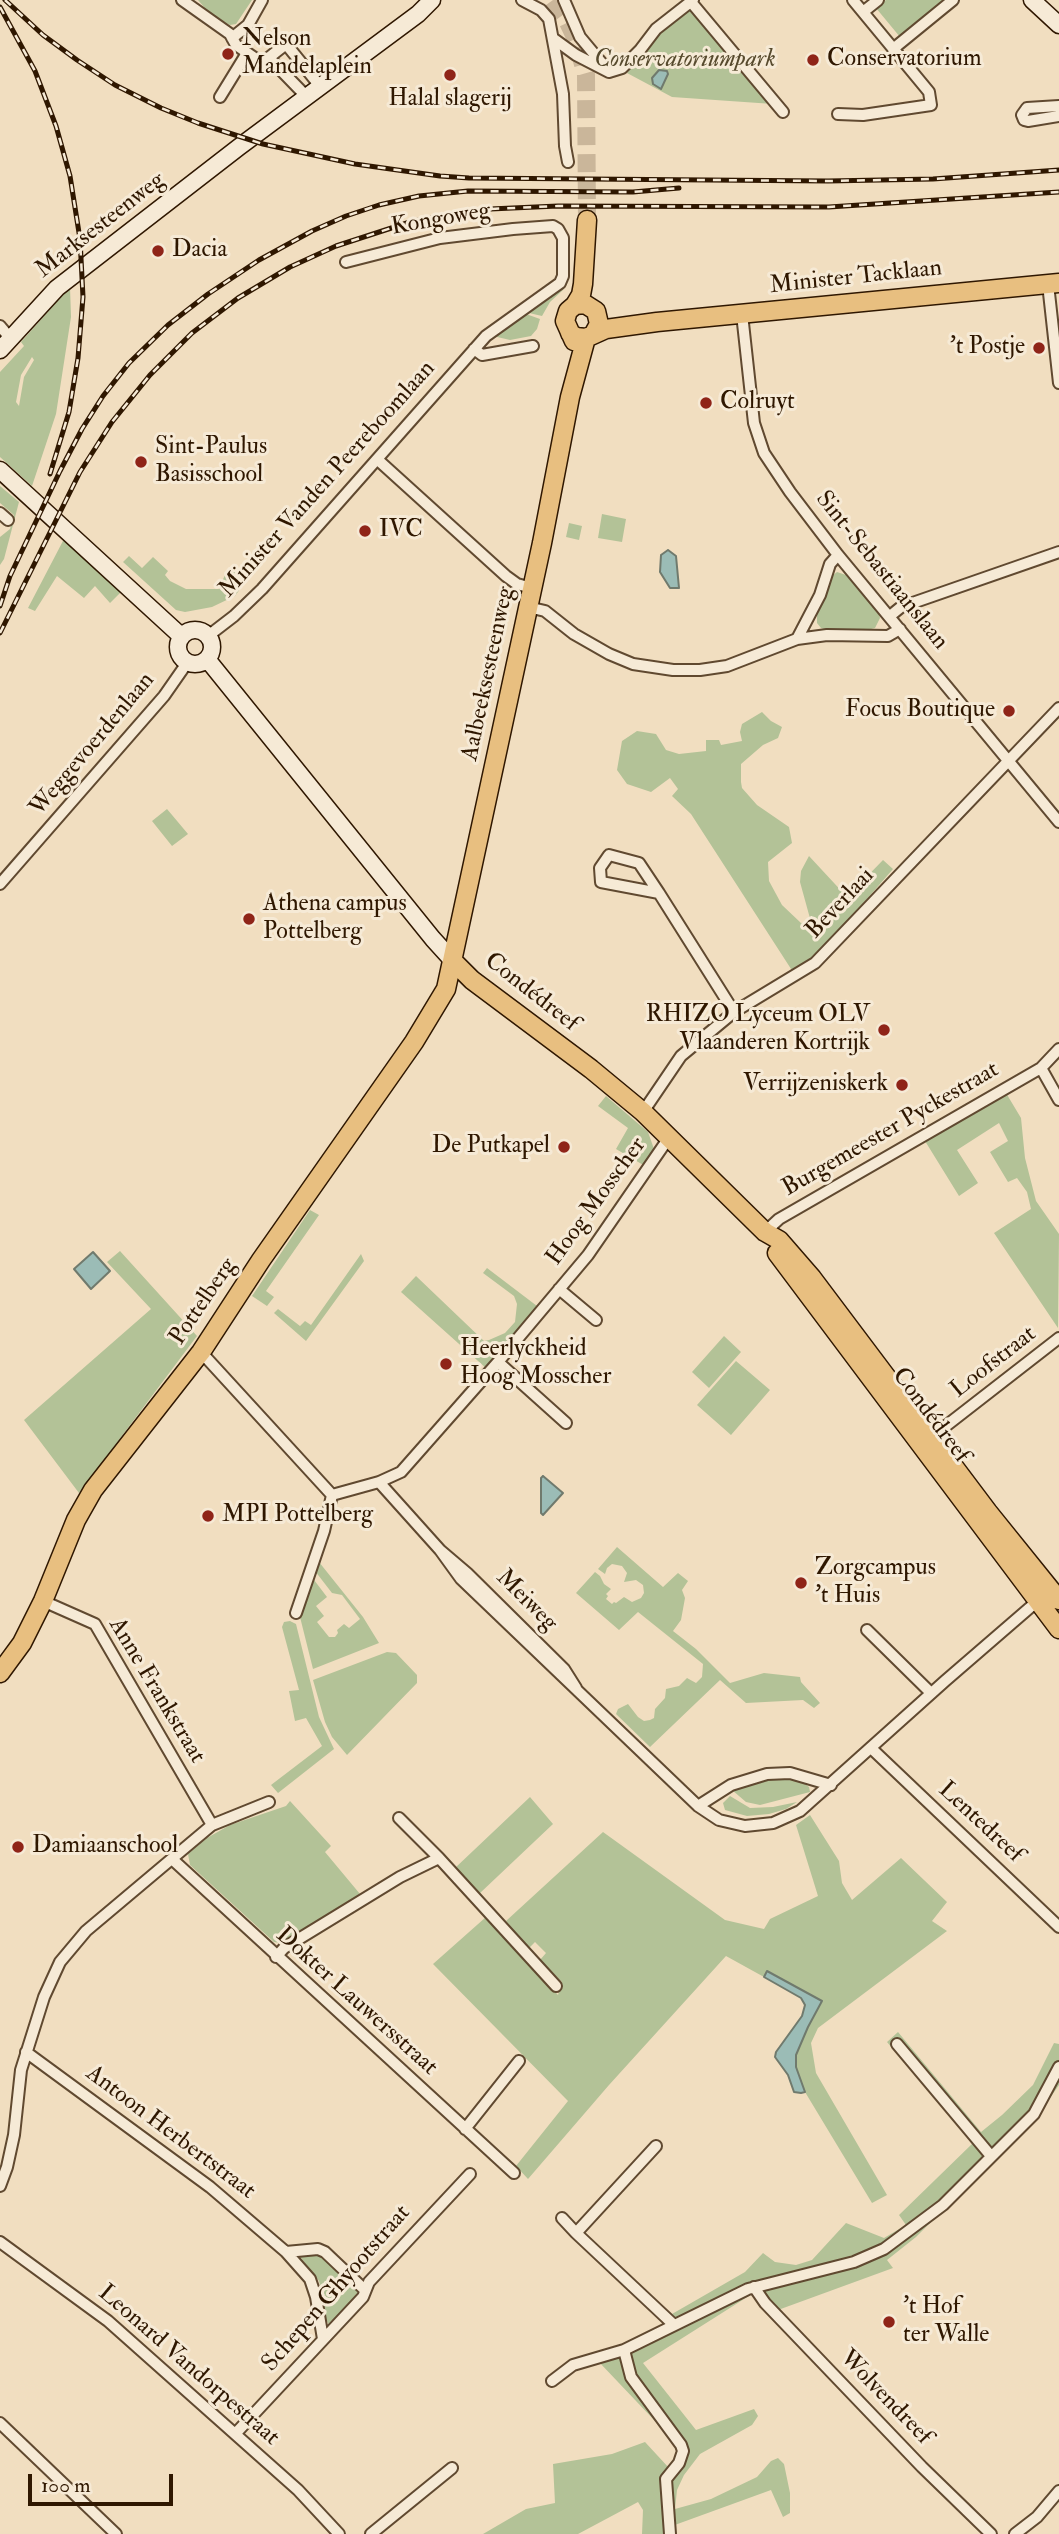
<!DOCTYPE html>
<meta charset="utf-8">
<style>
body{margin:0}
#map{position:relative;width:1059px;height:2534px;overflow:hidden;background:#f1dec0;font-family:"IM FELL Double Pica",serif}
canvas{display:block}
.scale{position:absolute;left:28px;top:2474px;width:145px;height:32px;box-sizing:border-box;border:4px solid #2f1700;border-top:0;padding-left:9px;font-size:21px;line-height:24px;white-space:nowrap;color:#2f1700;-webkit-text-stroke:5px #f6ead6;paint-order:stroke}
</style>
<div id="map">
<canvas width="1059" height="2534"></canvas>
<div class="scale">100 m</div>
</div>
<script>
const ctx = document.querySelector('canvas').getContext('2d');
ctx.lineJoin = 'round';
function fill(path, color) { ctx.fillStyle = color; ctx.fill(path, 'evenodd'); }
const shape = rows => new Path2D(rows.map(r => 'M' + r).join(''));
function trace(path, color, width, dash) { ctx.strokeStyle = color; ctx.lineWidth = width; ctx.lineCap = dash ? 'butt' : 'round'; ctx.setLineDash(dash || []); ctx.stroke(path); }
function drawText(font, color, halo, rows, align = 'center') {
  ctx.font = font + ' "IM FELL Double Pica",serif'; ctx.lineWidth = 6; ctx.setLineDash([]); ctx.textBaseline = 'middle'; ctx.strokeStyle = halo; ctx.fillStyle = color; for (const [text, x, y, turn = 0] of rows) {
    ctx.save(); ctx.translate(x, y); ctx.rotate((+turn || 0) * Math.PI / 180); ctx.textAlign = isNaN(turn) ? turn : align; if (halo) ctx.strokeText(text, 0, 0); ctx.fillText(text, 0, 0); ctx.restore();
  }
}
fill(shape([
 [198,0,252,0,236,24,230,25,210,14],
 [886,0,946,0,900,37,876,8],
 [687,10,693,10,773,104,672,97,627,73,657,34],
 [567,282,563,290,550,302,542,316,529,313,551,298,551,295],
 [70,287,71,317,56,414,32,486,0,457,0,372,24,346,21,342],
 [32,357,34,360,24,377,19,406,16,402,21,375],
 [526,314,540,319,537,329,531,336,510,340,493,336],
 [0,486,19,502,4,559,0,565,0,537,10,529,14,515,0,503],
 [602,514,626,519,622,542,598,538],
 [569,523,582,526,579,540,566,537],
 [64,539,121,592,110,603,95,586,84,598,57,576,35,611,28,608],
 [129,556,142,568,153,557,168,571,165,575,170,581,186,589,219,589,227,570,239,573,245,582,235,596,212,607,185,612,176,610,123,562],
 [837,572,849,576,878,610,880,618,875,628,864,631,828,630,821,628,817,623,817,614,828,583,832,576],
 [762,712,771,721,782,727,778,738,763,745,741,764,741,782,742,788,757,805,789,827,792,843,768,862,769,881,782,905,801,923,811,922,800,882,801,871,809,856,847,897,883,860,893,869,819,954,793,972,691,814,672,796,678,789,670,778,651,792,627,784,617,770,622,741,637,731,656,734,666,750,679,754,706,751,706,740,719,740,721,745,742,741,740,732,742,724],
 [167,809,188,834,172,846,152,821],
 [1006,1093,1021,1118,1025,1158,1036,1201,1059,1234,1058,1328,994,1233,1031,1209,1027,1192,1017,1178,1008,1182,990,1152,1008,1141,999,1123,957,1150,978,1183,959,1196,925,1141],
 [606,1096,648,1132,654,1149,652,1158,645,1166,616,1149,628,1128,598,1106],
 [310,1210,319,1215,266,1291,274,1297,267,1306,252,1296],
 [120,1251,197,1336,79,1493,24,1420,151,1309,107,1262],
 [361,1254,364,1261,306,1341,274,1313,278,1309,300,1326,305,1321,311,1325],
 [487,1268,537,1306,487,1369,401,1292,416,1276,484,1341,489,1340,505,1333,515,1322,517,1304,514,1296,483,1273],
 [724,1336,741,1352,709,1388,692,1372],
 [736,1361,770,1390,731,1435,697,1405],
 [617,1547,663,1587,678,1573,688,1581,682,1590,685,1598,681,1620,673,1631,696,1649,730,1683,764,1673,800,1677,801,1682,820,1703,814,1708,803,1700,746,1703,720,1680,650,1747,616,1714,618,1709,628,1704,638,1717,644,1721,650,1720,654,1718,655,1709,665,1698,666,1689,679,1686,687,1678,696,1683,702,1677,703,1664,638,1612,619,1630,576,1593,595,1572,600,1576,604,1584,611,1589,606,1594,608,1596,606,1599,612,1604,614,1602,616,1603,624,1597,632,1602,641,1598,644,1593,643,1585,636,1580,624,1582,627,1573,622,1566,612,1564,607,1568,605,1574,598,1569],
 [319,1562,363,1617,379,1643,313,1669,300,1617,311,1576,327,1597,316,1606,324,1616,317,1622,329,1637,335,1637,338,1633,337,1630,344,1624,349,1628,360,1619,342,1595,332,1593,315,1571],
 [290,1621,296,1624,319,1717,334,1749,278,1793,271,1785,322,1746,306,1718,295,1721,289,1691,299,1690,282,1627,284,1622],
 [387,1652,396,1653,417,1675,417,1683,347,1755,332,1737,325,1722,313,1680],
 [778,1779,801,1781,809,1787,810,1792,760,1805,746,1802,732,1790,755,1782],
 [730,1796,750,1808,773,1807,797,1802,786,1809,769,1814,747,1816,725,1810,723,1803],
 [530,1797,553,1824,479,1894,455,1868],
 [290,1801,331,1846,325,1852,360,1894,280,1943,274,1942,190,1865,188,1854,207,1838,230,1825,286,1806],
 [810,1815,839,1861,842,1883,852,1900,901,1858,947,1902,932,1921,947,1931,818,2028,811,2043,816,2073,887,2195,872,2203,805,2092,796,2067,796,2055,807,2027,822,2002,767,1972,764,1977,726,1956,609,2085,528,2179,516,2166,568,2101,433,1964,486,1917,558,1995,562,1982,540,1960,546,1953,535,1942,528,1949,506,1921,603,1832,725,1920,764,1929,770,1919,818,1896,796,1825],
 [898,2032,981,2132,1002,2115,1033,2085,1054,2043,1059,2044,1059,2085,1039,2114,916,2237,887,2260,893,2268,778,2310,764,2292,761,2281,750,2284,752,2294,643,2363,696,2430,754,2409,758,2416,752,2425,700,2454,684,2475,677,2490,675,2509,711,2499,757,2477,771,2461,778,2458,784,2464,790,2493,790,2513,783,2517,771,2490,672,2526,672,2534,642,2534,643,2510,638,2502,578,2534,483,2534,526,2509,555,2503,553,2464,612,2454,645,2442,669,2468,679,2453,678,2450,655,2421,599,2362,683,2324,672,2314,745,2272,763,2253,775,2262,796,2265,812,2260,846,2223,884,2238,906,2225,899,2215,973,2143,887,2042],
 [320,2253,361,2292,334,2322,329,2325,323,2313,324,2300,319,2281,301,2258,301,2255]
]), '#b3c297');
const water = shape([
 [659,70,667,71,668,74,661,89,653,84,652,78,659,70],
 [668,550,676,556,679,588,670,588,660,572,661,555,668,550],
 [93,1252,110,1271,91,1289,74,1269,93,1252],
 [543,1476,563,1493,543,1515,541,1513,541,1478,543,1476],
 [767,1971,822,2001,808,2027,796,2055,796,2067,805,2092,801,2093,794,2092,788,2075,775,2057,776,2052,802,2016,805,2005,801,1998,764,1977,767,1971]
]);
fill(water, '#9bbcb6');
trace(water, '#707a6d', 2);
trace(shape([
 [553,0,566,18,576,39,586,75,587,220]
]), '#cab69a', 18, [18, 9]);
const street = shape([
 [182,0,230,34,236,45,262,63,273,62,306,96],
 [522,0,541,10,549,19,563,94,565,146,568,162],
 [564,0,580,37,605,67],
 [691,2,783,112],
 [863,12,878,0],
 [232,38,248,25,262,0],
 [554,39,576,55,609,72,622,68,640,50,656,29,693,0],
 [893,49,953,0],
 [262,63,286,44,320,86],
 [220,97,247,53],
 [1059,106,1027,108,1022,115,1024,120,1028,121,1059,116],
 [838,114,863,115,931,105,929,92,853,0],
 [1048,284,1059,383],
 [742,314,754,423,764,453,790,492,838,555,1059,822],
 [0,326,10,338],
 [474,349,482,355,533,346],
 [378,460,506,576,517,584,532,588],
 [0,513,8,520],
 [528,607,545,611,574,634,609,654,633,664,673,670,700,670,727,666,797,639,827,635,888,636,900,629],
 [890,616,901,607,1059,552],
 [208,636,234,616,262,589,486,336,560,283,563,276,563,238,558,229,553,226,513,229,440,238,346,262],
 [797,639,820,595,830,564,838,555],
 [0,884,164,696,187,663],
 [659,893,601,882,600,868,609,855,639,863,659,893,734,1012],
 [1041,1068,1059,1100],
 [643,1112,681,1056,734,1012,815,963,1059,708],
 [765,1232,779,1219,1041,1068,1059,1049],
 [559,1289,596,1320],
 [201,1352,332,1495],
 [498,1362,566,1423],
 [929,1439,1059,1338],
 [379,1482,440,1550],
 [332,1495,379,1482,401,1472,498,1362,588,1255,668,1139],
 [43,1601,95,1624,212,1825],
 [296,1613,324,1531,332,1495],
 [867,1630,931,1693],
 [576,1688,564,1669,467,1573,440,1550,461,1579,698,1806,719,1820,745,1826,773,1823,800,1811,945,1681,1041,1598],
 [872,1749,1059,1927],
 [698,1806,731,1785,767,1774,790,1773,831,1785],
 [399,1818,439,1858,556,1986],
 [172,1859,514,2173],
 [276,1957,284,1948,400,1877,439,1858],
 [897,2044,991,2156],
 [26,2052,210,2187,286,2252,310,2279,316,2297,323,2339],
 [465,2129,519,2061],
 [0,2186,7,2167,14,2135,21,2070,44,1997,60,1962,86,1931,212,1825,269,1802],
 [562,2218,576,2233,656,2146],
 [576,2233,674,2325],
 [0,2242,108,2321,298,2490,339,2534],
 [286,2252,318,2249,325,2252,365,2290],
 [754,2287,765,2303,922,2467,991,2534],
 [624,2350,631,2377,681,2445,683,2451,679,2463,666,2479,670,2534],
 [552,2381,573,2365,624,2350,748,2289,854,2262,884,2249,943,2205,1034,2114,1059,2067],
 [0,2423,116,2534],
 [236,2433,363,2297,369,2282,470,2174],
 [371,2534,452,2468],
 [1015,2534,1037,2517,1059,2491]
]);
const secondary = shape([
 [1032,0,1059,25],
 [0,350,57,288,239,147,418,14,432,0],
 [0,470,181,636],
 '178 647a17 17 0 1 1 34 0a17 17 0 1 1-34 0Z',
 [207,659,433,939,453,961]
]);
const primary = shape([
 [575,305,581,295,583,284,587,220],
 [570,333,576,337,586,338,606,329,657,322,1059,283],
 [574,341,565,321,568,311,575,305,585,304,596,311,599,324,594,333],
 [453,961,472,980,591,1069,643,1112,765,1232,779,1240,812,1278,988,1512,1059,1600],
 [777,1253,1059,1629],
 [0,1673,22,1643,43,1601,76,1520,93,1490,201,1352,261,1260,414,1042,446,989,542,543,570,397,586,338]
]);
trace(street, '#604930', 14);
trace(secondary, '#2f1700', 19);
trace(primary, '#2f1700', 21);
trace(street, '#f6ead6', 10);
trace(secondary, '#f6ead6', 16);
trace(primary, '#e8bf80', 18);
const rail = shape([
 [5,0,43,35,77,60,115,85,161,108,198,123,263,144,355,164,440,176,469,178,828,181,933,179,1059,170],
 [0,7,35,71,56,126,70,176,80,239,83,297,78,358,69,412,50,474],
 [0,606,10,576,60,471,82,429,103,396,129,363,168,325,208,294,259,260,312,231,346,216,379,205,419,196,468,191,633,192,679,188],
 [0,633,80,472,112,422,150,375,192,333,238,298,290,267,336,246,413,221,490,209,558,206,829,207,1059,192]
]);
trace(rail, '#2f1700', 5);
trace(rail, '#f6ead6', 2.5, [8]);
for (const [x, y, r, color] of [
 [228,54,7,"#8f2418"],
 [813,60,7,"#8f2418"],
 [450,75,7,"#8f2418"],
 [158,251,7,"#8f2418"],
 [1039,348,7,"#8f2418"],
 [706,403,7,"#8f2418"],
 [141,462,7,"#8f2418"],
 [365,531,7,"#8f2418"],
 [1009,711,7,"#8f2418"],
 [249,919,7,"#8f2418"],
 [884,1030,7,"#8f2418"],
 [902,1085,7,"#8f2418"],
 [564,1147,7,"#8f2418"],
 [446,1364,7,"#8f2418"],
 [208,1516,7,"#8f2418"],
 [801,1583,7,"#8f2418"],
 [18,1847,7,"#8f2418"],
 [889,2322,7,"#8f2418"]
]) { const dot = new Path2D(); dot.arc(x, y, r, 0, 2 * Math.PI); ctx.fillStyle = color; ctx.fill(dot); trace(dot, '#f6ead6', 2.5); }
drawText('24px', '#2f1700', '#f6ead6', [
 ["Nelson",242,40],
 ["Mandelaplein",242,68],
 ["Conservatorium",827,60],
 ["Halal slagerij",450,100,"center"],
 ["Dacia",172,251],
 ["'t Postje",1025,348,"right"],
 ["Colruyt",720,403],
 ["Sint-Paulus",155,448],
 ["Basisschool",155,476],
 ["IVC",379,531],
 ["Focus Boutique",995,711,"right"],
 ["Athena campus",263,905],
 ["Pottelberg",263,933],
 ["RHIZO Lyceum OLV",870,1016,"right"],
 ["Vlaanderen Kortrijk",870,1044,"right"],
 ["Verrijzeniskerk",888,1085,"right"],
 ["De Putkapel",550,1147,"right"],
 ["Heerlyckheid",460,1350],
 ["Hoog Mosscher",460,1378],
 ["MPI Pottelberg",222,1516],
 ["Zorgcampus",815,1569],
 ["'t Huis",815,1597],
 ["Damiaanschool",32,1847],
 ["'t Hof",903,2308],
 ["ter Walle",903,2336]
], 'left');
drawText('italic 24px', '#574a2d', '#f6ead6', [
 ["Conservatoriumpark",685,61]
]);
drawText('24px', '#2f1700', '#f6ead6', [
 ["Kongoweg",441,220,-10],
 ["Marksesteenweg",101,226,-38],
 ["Minister Tacklaan",856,278,-6],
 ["Minister Vanden Peereboomlaan",328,480,-48],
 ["Sint-Sebastiaanslaan",881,571,51],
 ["Aalbeeksesteenweg",489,674,-78],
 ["Weggevoerdenlaan",93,745,-50],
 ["Beverlaai",841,904,-47],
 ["Condédreef",531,993,38],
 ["Burgemeester Pyckestraat",891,1130,-30],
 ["Hoog Mosscher",597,1202,-54],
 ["Pottelberg",204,1302,-56],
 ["Loofstraat",994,1363,-38],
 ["Condédreef",930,1416,53],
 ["Meiweg",526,1601,45],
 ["Anne Frankstraat",156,1691,59],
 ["Lentedreef",980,1823,43],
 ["Dokter Lauwersstraat",356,2002,42],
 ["Antoon Herbertstraat",170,2133,37],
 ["Schepen Ghyootstraat",337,2289,-49],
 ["Leonard Vandorpestraat",188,2366,41],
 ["Wolvendreef",885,2398,46]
]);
</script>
